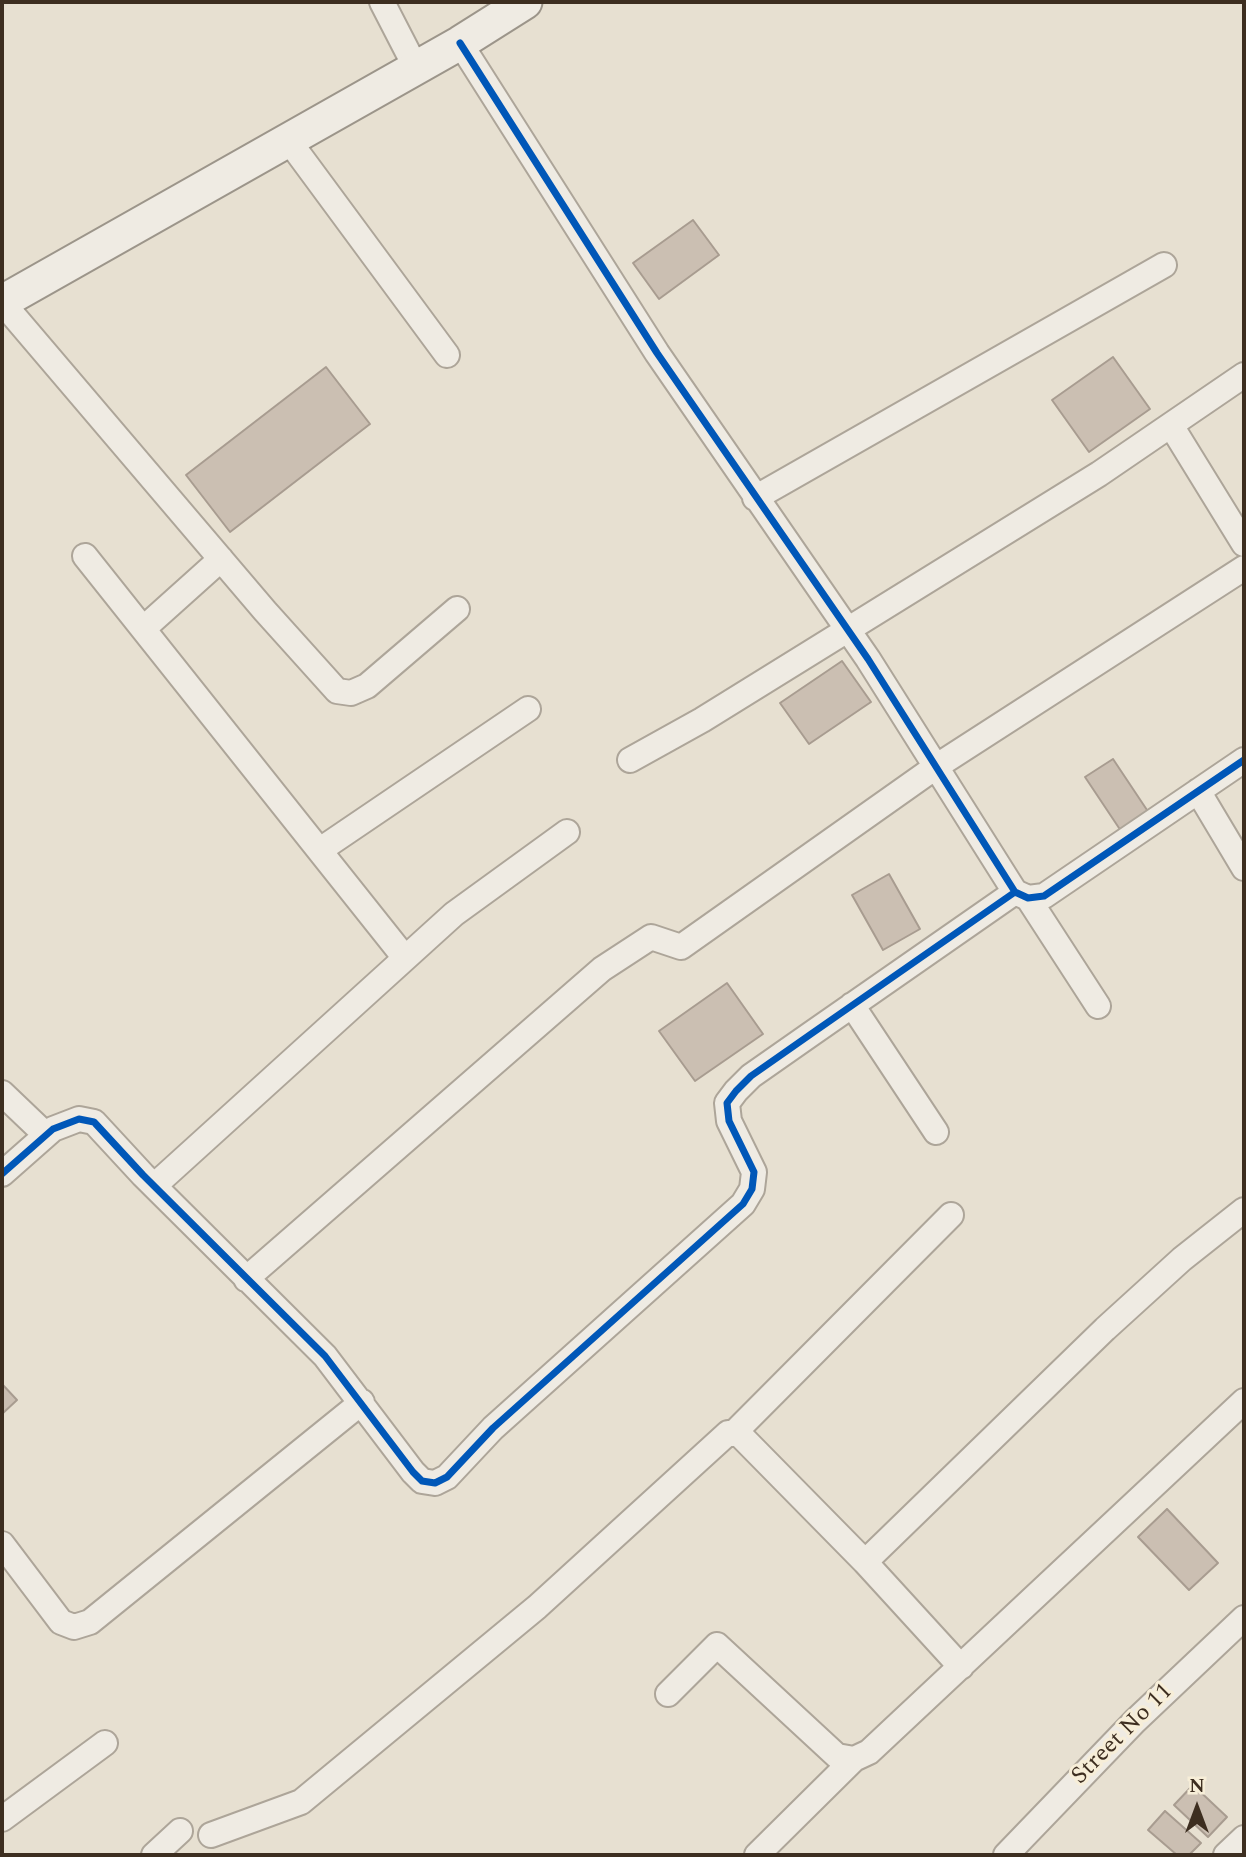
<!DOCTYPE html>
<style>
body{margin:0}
#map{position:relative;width:1246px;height:1857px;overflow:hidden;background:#e7e0d1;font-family:Spectral,serif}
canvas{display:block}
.frame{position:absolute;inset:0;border:4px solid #3d2e20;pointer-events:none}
.north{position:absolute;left:1162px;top:1773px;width:70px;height:70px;-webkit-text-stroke:5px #f7eed8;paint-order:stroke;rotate:0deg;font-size:19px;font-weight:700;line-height:28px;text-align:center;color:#3d2e20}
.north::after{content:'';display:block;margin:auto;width:24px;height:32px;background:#3d2e20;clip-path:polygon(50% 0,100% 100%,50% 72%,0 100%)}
</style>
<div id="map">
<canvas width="1246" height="1857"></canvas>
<div class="frame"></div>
<div class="north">N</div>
</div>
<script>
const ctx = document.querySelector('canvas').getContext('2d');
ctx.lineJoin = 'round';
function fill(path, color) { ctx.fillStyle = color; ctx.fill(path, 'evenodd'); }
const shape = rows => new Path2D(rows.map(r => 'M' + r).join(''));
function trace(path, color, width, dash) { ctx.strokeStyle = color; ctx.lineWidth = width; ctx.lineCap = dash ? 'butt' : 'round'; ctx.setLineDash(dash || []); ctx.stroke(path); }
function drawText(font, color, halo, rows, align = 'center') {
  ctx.font = font + ' Spectral,serif'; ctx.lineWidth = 6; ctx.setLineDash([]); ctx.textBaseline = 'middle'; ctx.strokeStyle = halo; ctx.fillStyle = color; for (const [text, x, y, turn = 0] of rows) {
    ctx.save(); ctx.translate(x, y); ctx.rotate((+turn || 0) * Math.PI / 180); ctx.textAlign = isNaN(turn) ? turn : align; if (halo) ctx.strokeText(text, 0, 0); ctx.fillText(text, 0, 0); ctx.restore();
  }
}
const building = shape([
 [693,220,719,255,659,299,633,263,693,220],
 [1113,357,1150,409,1089,452,1052,400,1113,357],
 [326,367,370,424,230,532,186,475,326,367],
 [842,661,871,702,809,744,780,703,842,661],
 [1113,759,1151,816,1123,834,1085,777,1113,759],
 [889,874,920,929,883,950,852,895,889,874],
 [727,983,763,1034,695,1081,659,1031,727,983],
 [2,1384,17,1400,2,1414,2,1384],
 [1167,1509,1218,1563,1189,1590,1138,1537,1167,1509],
 [1193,1785,1227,1817,1208,1837,1174,1805,1193,1785],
 [1165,1811,1201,1843,1189,1855,1177,1855,1148,1830,1165,1811]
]);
fill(building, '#cbbfb2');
trace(building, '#a89c90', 2);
const street = shape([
 [382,2,416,68],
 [460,43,657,353,868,659,1015,892,1028,898,1044,896,1244,760],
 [289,141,447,355],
 [2,302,265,611,337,691,351,693,367,686,457,609],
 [1172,427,1244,544],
 [755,498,1164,265],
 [85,556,405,958],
 [143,629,221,559],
 [630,760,702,720,1099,474,1244,375],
 [1198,791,1244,868],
 [320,850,528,709],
 [1028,898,1098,1006],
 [852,1005,936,1132],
 [2,1093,46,1135],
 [2,1174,53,1129,79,1119,94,1122,143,1175,325,1356,413,1472,422,1481,435,1483,447,1477,493,1428,743,1204,752,1189,754,1172,729,1121,727,1103,736,1091,751,1076,811,1034,1015,892],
 [154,1186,454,914,567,832],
 [246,1279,602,969,651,937,681,947,937,766,1244,568],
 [733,1434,951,1215],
 [2,1544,61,1622,74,1627,90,1622,362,1402],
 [865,1562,1105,1329,1182,1259,1244,1210],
 [668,1694,717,1645,837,1756,854,1759,869,1752,1244,1401],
 [2,1819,105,1743],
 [211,1835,301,1802,537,1607,728,1433,739,1434,865,1562,961,1667],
 [154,1855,180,1831],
 [757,1855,854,1759],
 [1006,1855,1135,1721,1244,1618],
 [1226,1855,1244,1838]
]);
const secondary = shape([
 [2,302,460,43,525,2]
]);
trace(street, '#ada599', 28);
trace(secondary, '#9c958a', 37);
trace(street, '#efebe3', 24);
trace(secondary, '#efebe3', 33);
trace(shape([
 [460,43,657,353,868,659,1015,892,1028,898,1044,896,1244,760],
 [2,1174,53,1129,79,1119,94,1122,143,1175,325,1356,413,1472,422,1481,435,1483,447,1477,493,1428,743,1204,752,1189,754,1172,729,1121,727,1103,736,1091,751,1076,811,1034,1015,892]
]), '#0057b8', 7);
drawText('24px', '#3d2e20', '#f7eed8', [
 ["Street No 11",1123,1735,-45]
]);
</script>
